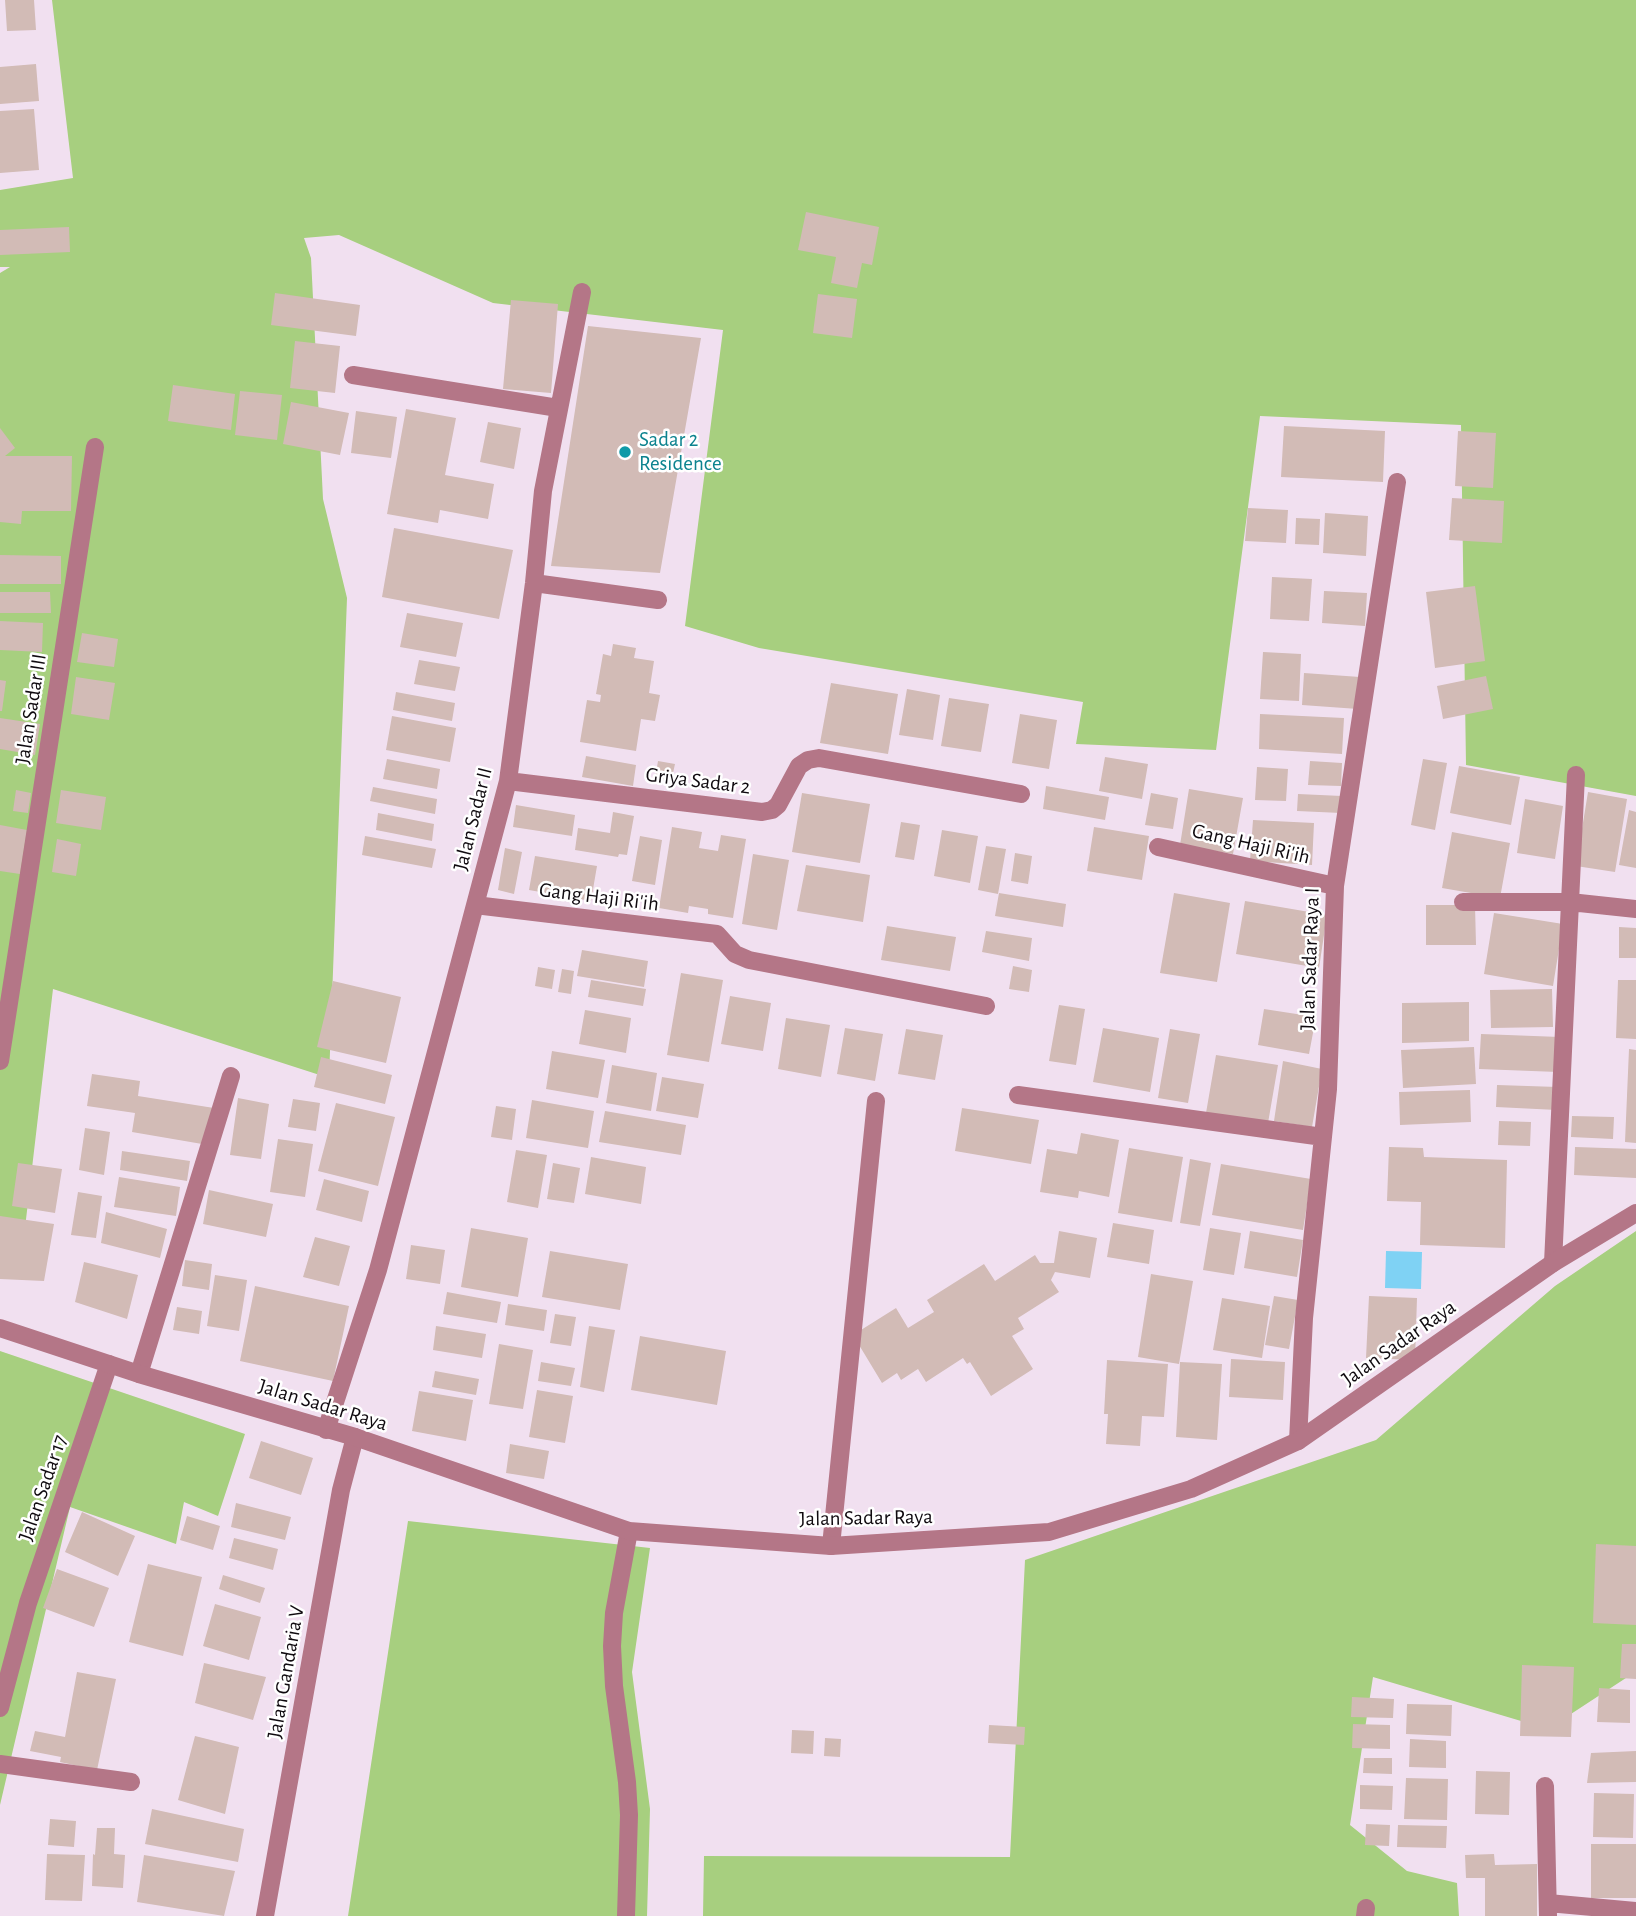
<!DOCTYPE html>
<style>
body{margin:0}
canvas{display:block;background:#f1e0f0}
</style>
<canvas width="1636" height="1916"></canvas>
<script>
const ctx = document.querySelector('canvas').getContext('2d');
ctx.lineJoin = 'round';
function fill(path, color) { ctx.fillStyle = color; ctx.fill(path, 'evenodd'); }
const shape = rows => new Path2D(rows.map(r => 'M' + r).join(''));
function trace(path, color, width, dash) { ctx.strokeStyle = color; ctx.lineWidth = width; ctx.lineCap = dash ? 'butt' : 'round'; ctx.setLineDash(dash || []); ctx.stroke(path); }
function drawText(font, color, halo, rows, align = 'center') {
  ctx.font = font + ' "Alegreya Sans",sans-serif'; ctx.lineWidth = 5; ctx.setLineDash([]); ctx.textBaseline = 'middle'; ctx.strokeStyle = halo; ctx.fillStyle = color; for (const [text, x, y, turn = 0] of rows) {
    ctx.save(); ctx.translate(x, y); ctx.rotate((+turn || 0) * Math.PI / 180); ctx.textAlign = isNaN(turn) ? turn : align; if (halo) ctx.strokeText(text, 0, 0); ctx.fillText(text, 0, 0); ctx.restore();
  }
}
fill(shape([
 [52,0,1636,0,1636,796,1466,765,1461,425,1260,416,1216,750,1076,744,1083,702,759,648,685,626,723,330,493,303,339,235,304,238,311,258,323,499,347,598,329,1078,53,989,19,1279,0,1273,0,273,10,267,0,267,0,190,73,178],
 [1636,1231,1636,1650,1629,1676,1548,1729,1373,1677,1350,1825,1407,1871,1457,1883,1459,1916,703,1916,704,1856,1010,1857,1025,1560,1376,1440,1555,1286],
 [0,1351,245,1434,218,1516,184,1502,176,1544,70,1507,0,1805],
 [408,1521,650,1548,632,1672,650,1809,647,1916,348,1916]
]), '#a7cf7f');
fill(shape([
 [1386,1251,1422,1252,1421,1289,1385,1288]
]), '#7fd2f4');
fill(shape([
 [5,0,34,0,36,30,7,31],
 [36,64,39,101,0,104,0,67],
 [34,109,39,170,0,173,0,111],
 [806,212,879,227,872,265,862,263,857,288,831,283,836,257,798,250],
 [69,227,70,252,0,255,0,230],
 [275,293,360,305,356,336,271,325],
 [818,294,857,299,852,338,813,333],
 [511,300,558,304,551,393,503,389],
 [588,326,701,338,660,573,551,566],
 [295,341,340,346,335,393,290,388],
 [173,385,235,394,231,430,168,421],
 [240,391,282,395,277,440,235,435],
 [291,402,349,413,340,455,283,444],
 [406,409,456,418,445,475,494,484,488,519,440,510,438,523,387,514],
 [356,411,397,417,391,458,351,453],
 [488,422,521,428,514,469,480,462],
 [1284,426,1385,431,1383,482,1281,477],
 [0,428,15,448,5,456,72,456,71,511,22,511,21,524,0,522],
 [1458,431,1496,433,1493,488,1455,486],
 [1452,498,1504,501,1502,543,1449,540],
 [1248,508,1288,510,1286,543,1245,541],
 [1325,513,1368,516,1366,556,1323,553],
 [1296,518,1320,519,1319,545,1295,544],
 [394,528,513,550,499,619,382,597],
 [0,555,61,556,61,584,0,584],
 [1272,577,1312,579,1309,621,1270,619],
 [1475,586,1485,661,1435,668,1426,592],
 [1324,591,1367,593,1365,626,1322,623],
 [0,592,50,592,51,613,0,613],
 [407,613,463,623,456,657,400,647],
 [0,621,43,623,42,652,0,650],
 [82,633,118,639,114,667,77,662],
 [613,644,636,648,634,658,654,661,649,693,660,695,655,721,641,719,636,751,580,742,587,700,600,702,601,695,596,694,603,654,611,656],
 [1263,652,1301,654,1299,701,1260,699],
 [419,660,460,667,455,691,414,684],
 [1304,673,1360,677,1358,709,1302,705],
 [1486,676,1493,709,1443,719,1437,686],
 [76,677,115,683,109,720,71,714],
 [0,680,6,681,2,711,0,711],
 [831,683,898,694,888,754,820,743],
 [907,689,940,695,933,740,899,735],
 [396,692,455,703,452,721,393,710],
 [949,698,989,704,981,752,941,746],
 [1020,714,1057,720,1049,769,1012,763],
 [1260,714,1344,718,1342,754,1259,749],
 [392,716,456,728,450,762,386,750],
 [0,718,40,724,35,755,0,749],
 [586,756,636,765,633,786,582,777],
 [1105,757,1148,764,1142,799,1099,791],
 [387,759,440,769,437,789,383,779],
 [1423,759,1447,763,1435,830,1411,825],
 [658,761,675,764,671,782,655,779],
 [1310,761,1342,763,1341,786,1308,785],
 [1459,766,1520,777,1511,825,1450,813],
 [1257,767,1288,769,1286,801,1255,800],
 [1046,786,1109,797,1105,820,1043,809],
 [373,787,437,799,435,814,370,801],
 [1189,789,1243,798,1233,854,1180,845],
 [16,790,31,793,28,813,13,811],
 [61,790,106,797,101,830,56,823],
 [1588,792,1627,799,1615,872,1576,866],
 [802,793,870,804,860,863,792,852],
 [1151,793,1178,798,1173,829,1145,825],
 [1298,794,1342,796,1341,813,1297,811],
 [1525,799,1563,806,1555,859,1517,853],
 [516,805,575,815,572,836,513,827],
 [1629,810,1636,812,1636,868,1619,865],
 [613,812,634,816,627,855,619,854,618,857,575,850,578,828,610,833],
 [378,813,434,824,432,841,376,830],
 [1253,820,1314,823,1312,865,1250,861],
 [901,822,920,825,914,860,895,857],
 [0,825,27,830,20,874,0,871],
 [672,827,702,832,699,848,718,851,721,835,746,839,733,918,708,914,708,909,689,906,688,913,659,908],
 [1094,827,1149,836,1142,880,1087,871],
 [942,830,978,836,970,883,934,876],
 [1452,832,1510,843,1500,898,1442,888],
 [365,836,436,849,432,868,362,855],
 [640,836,662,840,655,885,632,881],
 [57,839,81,844,76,876,52,872],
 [986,846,1006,849,998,894,978,890],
 [505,848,522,852,514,894,498,890],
 [1015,853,1032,856,1028,884,1011,881],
 [753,854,789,860,777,930,742,924],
 [535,856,597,866,591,901,529,890],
 [806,865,870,875,863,922,797,911],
 [999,893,1066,904,1063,927,995,916],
 [1174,893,1230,903,1217,982,1160,973],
 [1245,901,1327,915,1319,968,1236,954],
 [1426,905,1475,905,1476,945,1426,945],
 [1494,913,1563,924,1553,986,1484,974],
 [887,926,956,937,950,971,881,960],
 [1619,927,1636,928,1636,958,1619,958],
 [986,931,1032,938,1029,961,982,952],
 [582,950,648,961,644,987,577,976],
 [1013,966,1032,970,1029,992,1009,989],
 [538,967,555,970,552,989,535,986],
 [562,969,574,971,571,994,558,992],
 [681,973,723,980,709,1062,667,1055],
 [591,980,646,989,643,1006,588,997],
 [1618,980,1636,980,1636,1039,1616,1038],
 [333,981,401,997,386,1063,317,1047],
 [1552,989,1553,1027,1491,1028,1490,990],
 [730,996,771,1003,763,1051,721,1044],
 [1469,1002,1469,1041,1402,1043,1402,1003],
 [1059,1005,1085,1009,1076,1065,1049,1061],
 [1264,1009,1316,1017,1309,1054,1258,1045],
 [585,1010,631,1018,626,1053,579,1044],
 [786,1018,830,1025,821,1077,778,1069],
 [845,1028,883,1034,875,1081,837,1074],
 [1103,1028,1159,1038,1150,1092,1093,1082],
 [906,1029,943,1035,935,1080,898,1074],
 [1170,1029,1200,1034,1188,1103,1158,1098],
 [1481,1034,1560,1037,1558,1072,1479,1069],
 [1474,1047,1476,1084,1403,1088,1401,1050],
 [1629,1049,1636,1050,1636,1143,1625,1142],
 [552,1051,605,1060,598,1098,546,1089],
 [1216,1055,1278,1065,1268,1123,1206,1113],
 [321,1057,392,1075,385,1104,314,1087],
 [1283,1061,1322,1069,1312,1127,1274,1121],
 [612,1065,657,1073,651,1111,606,1103],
 [92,1074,140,1081,138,1096,214,1108,208,1145,132,1132,135,1113,87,1106],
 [662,1077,704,1084,698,1118,656,1111],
 [1497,1085,1558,1087,1557,1110,1496,1107],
 [1470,1090,1471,1122,1400,1125,1399,1092],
 [238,1098,269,1104,261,1159,230,1155],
 [293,1099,320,1103,316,1131,288,1127],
 [532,1100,594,1111,588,1148,526,1138],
 [336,1103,395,1117,378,1186,318,1171],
 [496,1106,516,1109,512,1140,491,1137],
 [962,1108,1039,1120,1031,1164,955,1151],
 [605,1111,686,1125,681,1155,599,1142],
 [1572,1116,1614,1117,1613,1139,1571,1137],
 [1499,1121,1531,1122,1530,1146,1498,1145],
 [85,1128,110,1132,104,1175,79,1170],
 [1081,1133,1119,1140,1109,1197,1079,1191,1078,1198,1040,1192,1047,1149,1077,1154],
 [278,1139,313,1144,305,1197,270,1192],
 [1389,1147,1423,1148,1424,1157,1507,1160,1505,1248,1420,1245,1421,1202,1387,1201],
 [1575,1147,1636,1149,1636,1178,1574,1175],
 [1129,1148,1183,1157,1172,1222,1118,1213],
 [516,1150,547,1155,538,1208,507,1202],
 [122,1151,190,1161,187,1181,120,1170],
 [591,1157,646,1167,641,1204,585,1194],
 [1190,1159,1211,1163,1200,1226,1180,1223],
 [18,1163,62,1169,55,1213,12,1206],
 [553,1163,580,1168,574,1203,547,1199],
 [1221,1164,1311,1179,1303,1230,1212,1215],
 [119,1177,180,1187,176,1216,114,1207],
 [324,1179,369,1191,362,1222,316,1210],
 [209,1190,273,1204,266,1237,203,1224],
 [78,1192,102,1196,96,1238,71,1235],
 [106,1212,167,1229,160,1258,101,1243],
 [0,1216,54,1224,44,1281,0,1279],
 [1113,1223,1154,1230,1149,1264,1107,1257],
 [471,1228,528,1238,518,1297,461,1287],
 [1210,1228,1241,1233,1234,1275,1203,1270],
 [1059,1231,1097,1238,1090,1278,1055,1272,1051,1280,1059,1292,1018,1318,1024,1329,1012,1336,1033,1369,991,1396,970,1362,967,1364,963,1358,926,1382,918,1369,901,1380,897,1373,882,1383,853,1335,896,1308,908,1328,934,1312,927,1300,984,1264,995,1281,1035,1255,1040,1263,1054,1263],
 [1250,1231,1303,1240,1297,1277,1244,1268],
 [315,1237,350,1246,339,1286,303,1277],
 [411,1245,445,1250,440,1284,406,1279],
 [550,1251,628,1264,620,1310,542,1297],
 [185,1260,212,1264,209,1290,182,1286],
 [84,1262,138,1275,127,1319,75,1302],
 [1151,1274,1193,1281,1179,1364,1138,1357],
 [215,1275,247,1280,239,1331,207,1326],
 [255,1286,349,1306,333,1381,240,1361],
 [447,1292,501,1302,497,1323,443,1314],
 [1274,1296,1298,1300,1289,1349,1265,1345],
 [1369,1296,1417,1298,1415,1360,1366,1358],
 [1222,1298,1270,1306,1262,1358,1213,1350],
 [508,1304,547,1310,544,1331,505,1325],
 [177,1307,202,1311,199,1334,173,1330],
 [555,1314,576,1317,571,1346,550,1343],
 [436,1326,486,1334,482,1358,433,1350],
 [589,1326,615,1330,604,1392,580,1387],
 [640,1336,726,1351,717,1405,631,1390],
 [499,1344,533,1350,523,1409,489,1404],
 [1231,1359,1285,1362,1283,1400,1229,1397],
 [1107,1360,1168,1364,1164,1417,1142,1416,1140,1446,1106,1444,1108,1414,1104,1414],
 [541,1362,575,1368,571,1386,538,1381],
 [1180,1362,1222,1364,1217,1440,1176,1437],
 [435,1371,479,1379,476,1395,432,1387],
 [537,1390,573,1396,565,1443,529,1437],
 [419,1391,473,1400,466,1441,412,1431],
 [261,1441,313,1458,301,1495,249,1478],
 [510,1444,549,1451,544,1479,506,1473],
 [236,1503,291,1517,285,1540,231,1527],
 [82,1512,135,1536,118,1576,65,1552],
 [187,1516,220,1526,213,1550,180,1540],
 [234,1538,278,1549,273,1570,229,1558],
 [1596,1544,1636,1546,1636,1625,1593,1623],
 [148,1564,202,1577,183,1656,129,1642],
 [57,1569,109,1588,94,1627,43,1608],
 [223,1575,265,1588,260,1603,219,1589],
 [215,1604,261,1617,249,1660,203,1646],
 [1622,1644,1636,1644,1636,1679,1620,1678],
 [204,1663,266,1677,253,1720,195,1703],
 [1522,1665,1574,1667,1571,1737,1520,1736],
 [77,1672,116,1679,97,1770,60,1762,61,1757,30,1751,35,1731,65,1737],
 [1599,1688,1630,1690,1630,1723,1597,1722],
 [1352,1697,1394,1699,1393,1718,1351,1717],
 [1407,1704,1452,1705,1451,1736,1406,1734],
 [1353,1724,1390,1725,1390,1749,1352,1748],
 [989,1725,1025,1727,1024,1745,988,1743],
 [792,1730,814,1731,813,1754,791,1753],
 [195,1736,239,1747,225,1814,178,1800],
 [825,1738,841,1739,840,1757,824,1756],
 [1410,1739,1446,1741,1446,1768,1409,1767],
 [1636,1751,1636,1782,1587,1783,1591,1753],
 [1364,1758,1392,1758,1392,1774,1363,1773],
 [1476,1771,1510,1772,1509,1815,1475,1814],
 [1406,1778,1448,1779,1447,1820,1404,1819],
 [1360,1785,1393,1786,1392,1810,1360,1809],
 [1594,1793,1634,1794,1633,1838,1593,1837],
 [152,1809,244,1829,238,1862,145,1844],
 [50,1819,76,1821,74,1847,48,1845],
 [1366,1824,1390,1825,1389,1846,1365,1845],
 [1398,1825,1447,1826,1446,1848,1397,1847],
 [97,1828,115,1828,114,1854,125,1855,123,1888,92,1886,93,1854,95,1855],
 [1591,1844,1636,1844,1636,1898,1591,1898],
 [47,1854,85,1855,82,1901,45,1900],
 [1494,1854,1495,1865,1537,1864,1537,1916,1485,1916,1485,1878,1466,1878,1465,1855],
 [144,1855,235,1871,224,1916,137,1902]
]), '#d2bbb6');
trace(shape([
 [353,375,558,408],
 [534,583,658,600],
 [508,781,762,812,772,810,778,805,799,766,808,760,819,758,1021,794],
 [1158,847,1335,886],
 [1463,902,1570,902,1636,909],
 [475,905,717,934,735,954,749,960,986,1006],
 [0,1061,95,447],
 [1018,1095,1323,1137],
 [1553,1263,1576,775],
 [139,1374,231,1076],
 [326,1430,378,1270,508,781,534,583,543,491,582,292],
 [1298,1441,1304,1318,1328,1089,1335,886,1397,482],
 [831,1546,876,1101],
 [0,1708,28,1603,109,1364],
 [0,1764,131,1782],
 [1545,1786,1548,1916],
 [1548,1903,1636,1911],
 [265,1916,341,1490,355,1437],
 [626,1916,629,1815,627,1782,614,1686,612,1646,614,1613,629,1531],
 [1365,1916,1366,1908]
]), '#b47687', 18);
trace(shape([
 [0,1328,139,1374,355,1437,629,1531,831,1546,1049,1532,1191,1489,1298,1441,1553,1263,1636,1213]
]), '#b47687', 18);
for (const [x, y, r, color] of [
 [625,452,7,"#0f9aa8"]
]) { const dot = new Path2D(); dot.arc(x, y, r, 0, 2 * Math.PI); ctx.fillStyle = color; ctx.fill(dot); trace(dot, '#fff', 2.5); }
drawText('21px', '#0d838f', '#fff', [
 ["Sadar 2",639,440],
 ["Residence",639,464]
], 'left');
drawText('21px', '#0f0a0f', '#fff', [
 ["Jalan Sadar III",31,709,-81],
 ["Griya Sadar 2",698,781,7],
 ["Jalan Sadar II",473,819,-76],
 ["Gang Haji Ri'ih",1251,844,13],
 ["Gang Haji Ri'ih",599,897,7],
 ["Jalan Sadar Raya I",1310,959,-88],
 ["Jalan Sadar Raya",1399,1343,-35],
 ["Jalan Sadar Raya",323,1405,17],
 ["Jalan Sadar 17",43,1488,-71],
 ["Jalan Sadar Raya",866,1518,-1],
 ["Jalan Gandaria V",286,1672,-80]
]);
</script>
